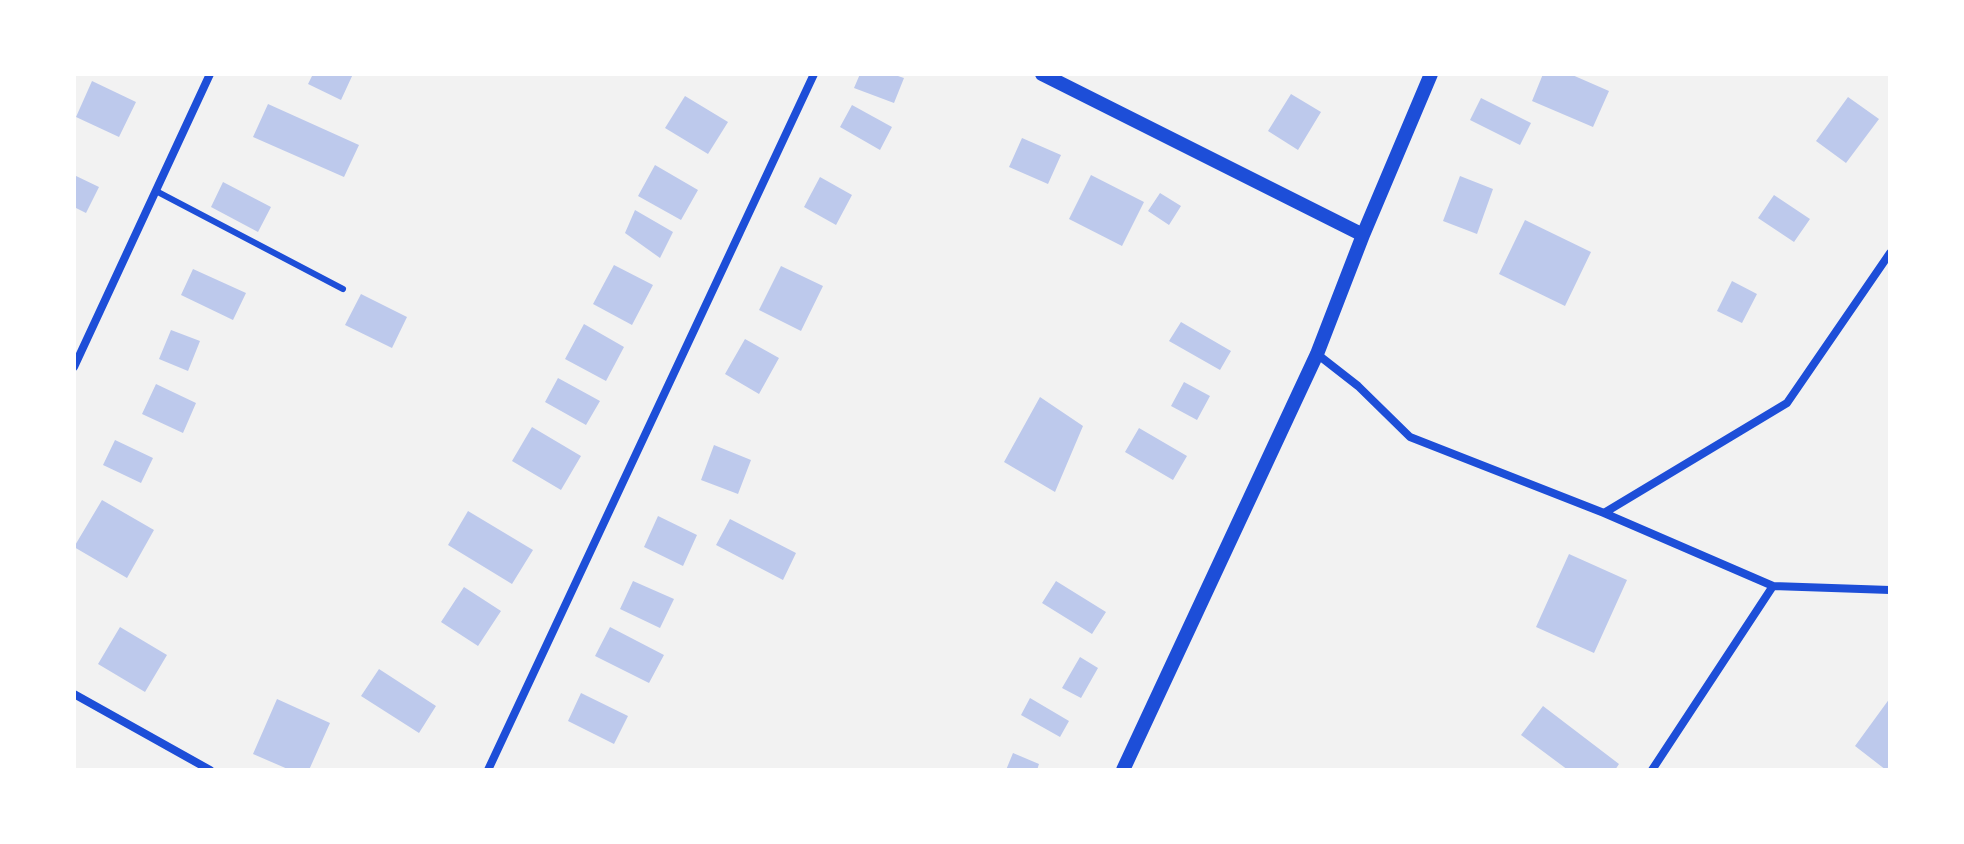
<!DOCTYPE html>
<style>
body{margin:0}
#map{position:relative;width:1964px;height:844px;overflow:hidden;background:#f2f2f2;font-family:"Noto Serif",serif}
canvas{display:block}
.frame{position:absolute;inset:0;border:76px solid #fff;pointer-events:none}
</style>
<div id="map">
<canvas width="1964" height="844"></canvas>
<div class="frame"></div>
</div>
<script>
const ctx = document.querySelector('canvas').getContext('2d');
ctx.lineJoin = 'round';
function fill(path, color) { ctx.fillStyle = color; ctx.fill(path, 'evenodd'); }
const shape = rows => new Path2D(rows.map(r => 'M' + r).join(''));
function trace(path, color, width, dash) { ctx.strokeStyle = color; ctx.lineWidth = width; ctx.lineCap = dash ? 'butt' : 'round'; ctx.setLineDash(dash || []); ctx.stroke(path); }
fill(shape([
 [313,74,353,74,341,100,308,84],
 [860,74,892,74,904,78,894,103,854,88],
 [1543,74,1570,74,1609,91,1593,127,1532,101],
 [92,81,136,102,119,137,76,117],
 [1291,94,1321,112,1298,150,1268,131],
 [685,96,728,122,708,154,665,128],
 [1848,97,1879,119,1846,163,1816,141],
 [1481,98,1531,123,1520,145,1470,120],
 [268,104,359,145,344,177,253,137],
 [852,105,892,127,880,150,840,127],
 [1022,138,1061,155,1048,184,1009,167],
 [655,165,698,190,681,220,638,196],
 [74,175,99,187,86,213,74,207],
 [1091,175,1144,202,1122,246,1069,219],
 [1460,176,1493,189,1477,234,1443,221],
 [820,177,852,195,836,225,804,207],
 [223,182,271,207,258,232,211,207],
 [1160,193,1181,206,1169,225,1148,211],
 [1774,195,1810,219,1794,242,1758,218],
 [635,210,673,232,660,258,625,233],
 [1525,220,1591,252,1565,306,1499,274],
 [614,265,653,285,632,325,593,304],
 [781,266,823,286,801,331,759,310],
 [193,269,246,293,233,320,181,295],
 [1732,281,1757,294,1742,323,1717,311],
 [361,294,407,317,392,348,345,325],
 [1181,322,1231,351,1220,370,1169,341],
 [584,324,624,347,606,381,565,359],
 [171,330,200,341,188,371,159,359],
 [745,339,779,358,759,394,725,374],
 [558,378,600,401,586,425,545,402],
 [1184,382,1210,396,1197,420,1171,406],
 [156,384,196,403,183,433,142,414],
 [1040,397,1083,426,1055,492,1004,462],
 [532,427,581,456,561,490,512,461],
 [1139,428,1187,456,1173,480,1125,452],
 [115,440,153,458,141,483,103,465],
 [714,445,751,460,738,494,701,480],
 [102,500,154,530,127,578,74,547],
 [468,511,533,550,512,584,448,545],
 [658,516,697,535,683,566,644,547],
 [730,519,796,553,783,580,716,545],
 [1569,554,1627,580,1594,653,1536,627],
 [633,581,674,599,660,628,620,609],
 [1056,581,1106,612,1092,634,1042,603],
 [464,587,501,611,478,646,441,622],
 [120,627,167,655,145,692,98,664],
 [610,627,664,655,649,683,595,656],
 [1080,657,1098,668,1081,698,1062,688],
 [379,669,436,706,419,733,361,696],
 [581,693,628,716,614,744,568,721],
 [1030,698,1069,721,1060,737,1021,715],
 [1890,698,1890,765,1886,770,1855,746],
 [277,699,330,723,309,770,290,770,253,754],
 [1543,706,1619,764,1615,770,1568,770,1521,735],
 [1013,753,1039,764,1037,770,1006,770]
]), '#bdc9ec');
trace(shape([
 [156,191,343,289]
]), '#1d4ed8', 6);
trace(shape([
 [1317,354,1358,386,1410,437,1604,513,1773,586,1890,590],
 [74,367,210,74],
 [1604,513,1787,403,1890,253],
 [74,694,210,770],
 [488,770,814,74],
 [1652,770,1773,586]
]), '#1d4ed8', 8);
trace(shape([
 [1042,74,1363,235],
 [1123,770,1317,354,1363,235,1431,74]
]), '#1d4ed8', 14);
</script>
